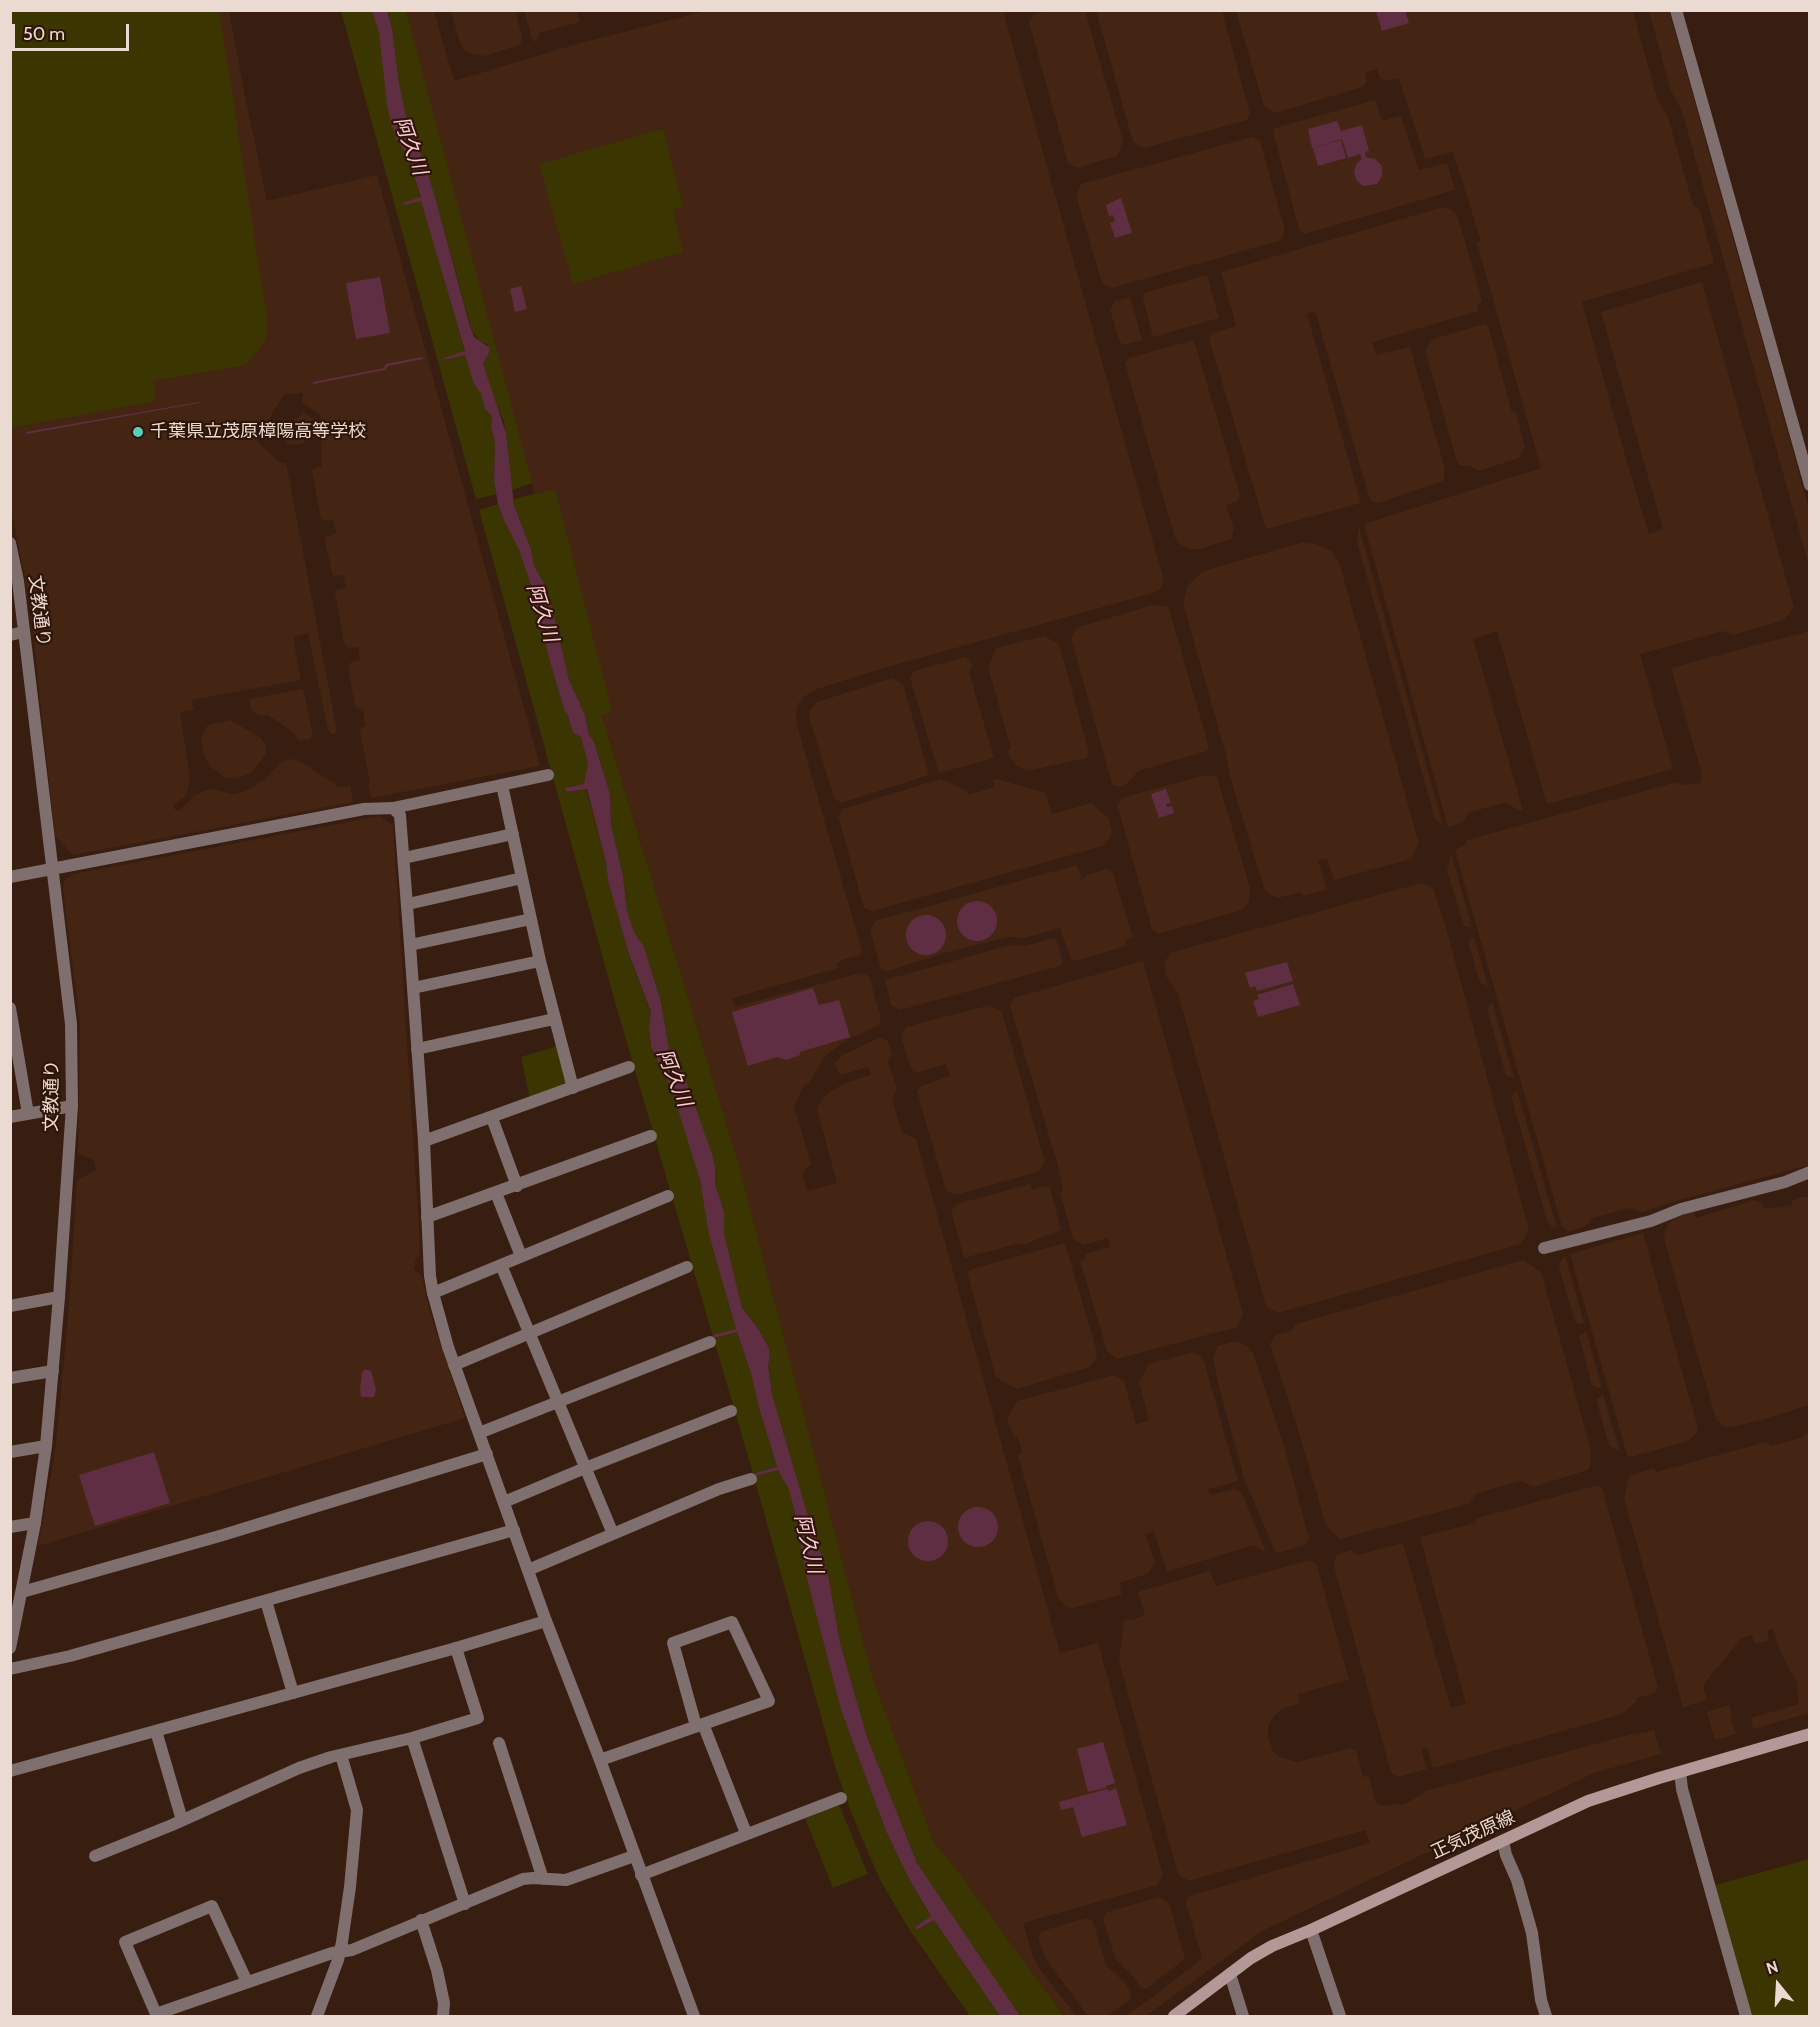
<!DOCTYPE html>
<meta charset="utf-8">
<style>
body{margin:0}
#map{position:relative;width:1820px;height:2027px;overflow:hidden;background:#371e10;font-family:Cabin,sans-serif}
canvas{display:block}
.frame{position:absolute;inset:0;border:12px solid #ebdad1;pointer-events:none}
.north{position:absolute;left:1748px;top:1955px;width:60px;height:60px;-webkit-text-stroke:4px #2d1507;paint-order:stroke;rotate:342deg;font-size:16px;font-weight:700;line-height:24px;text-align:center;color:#ebdad1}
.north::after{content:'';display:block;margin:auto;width:21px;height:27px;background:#ebdad1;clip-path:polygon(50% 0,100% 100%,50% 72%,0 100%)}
.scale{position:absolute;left:12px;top:24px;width:117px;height:27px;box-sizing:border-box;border:3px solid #ebdad1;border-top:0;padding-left:8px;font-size:18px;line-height:21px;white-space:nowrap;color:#ebdad1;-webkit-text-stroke:4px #2d1507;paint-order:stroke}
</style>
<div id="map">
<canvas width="1820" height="2027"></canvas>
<div class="frame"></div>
<div class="north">N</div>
<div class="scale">50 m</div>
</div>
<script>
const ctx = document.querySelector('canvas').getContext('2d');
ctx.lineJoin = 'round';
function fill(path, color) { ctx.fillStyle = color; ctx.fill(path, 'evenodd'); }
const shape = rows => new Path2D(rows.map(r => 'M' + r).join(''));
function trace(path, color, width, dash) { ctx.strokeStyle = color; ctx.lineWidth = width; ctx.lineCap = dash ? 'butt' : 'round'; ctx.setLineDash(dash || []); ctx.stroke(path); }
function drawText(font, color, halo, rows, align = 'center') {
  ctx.font = font + ' Cabin,"Noto Sans JP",sans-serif'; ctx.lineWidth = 4.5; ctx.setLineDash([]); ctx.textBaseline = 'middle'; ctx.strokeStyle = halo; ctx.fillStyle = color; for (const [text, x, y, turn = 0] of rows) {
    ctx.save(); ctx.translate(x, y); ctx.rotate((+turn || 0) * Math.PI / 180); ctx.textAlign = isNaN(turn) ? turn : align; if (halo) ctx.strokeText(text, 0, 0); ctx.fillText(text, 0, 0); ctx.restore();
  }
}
fill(shape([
 [10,11,229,11,246,101,267,201,377,175,540,766,371,798,368,785,370,783,360,731,361,728,366,726,363,709,357,708,355,705,348,667,351,662,360,660,358,647,349,648,344,643,335,593,337,590,346,588,343,575,334,576,332,574,325,540,326,537,336,533,333,520,325,521,321,519,312,471,314,468,322,466,320,415,302,402,303,393,285,394,272,413,264,434,257,441,280,463,285,463,287,467,337,732,332,735,328,730,308,633,293,637,301,680,192,700,194,709,180,712,190,778,186,796,173,805,176,811,181,809,195,795,204,791,213,789,232,794,246,791,264,780,282,761,291,759,300,761,339,787,350,786,353,802,73,855,55,836,29,597,10,503],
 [406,11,434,11,454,81,573,45,705,11,1003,11,1164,581,1159,590,1153,593,880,669,814,690,804,697,798,704,796,712,797,725,862,951,861,955,842,960,837,964,838,968,732,998,735,1007,860,973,869,976,881,1018,879,1025,846,1040,824,1057,809,1083,805,1084,794,1107,811,1164,802,1174,807,1191,837,1183,817,1109,821,1101,827,1094,843,1084,871,1075,868,1067,841,1075,834,1064,843,1055,880,1037,888,1041,892,1055,888,1061,897,1090,892,1098,902,1133,916,1139,1060,1653,1098,1643,1163,1875,1157,1885,1023,1923,1032,1954,1038,1966,1076,2016,1064,2016,957,1870,934,1843,873,1679,738,1162,524,459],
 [451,11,515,11,522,37,521,42,519,45,485,56,472,54,464,49,459,40],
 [524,11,577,11,580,22,540,33,536,41,533,41],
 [1046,11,1085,11,1123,141,1117,156,1077,168,1068,163,1029,22,1035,14],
 [1096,11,1223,11,1223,14,1250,114,1247,120,1145,148,1133,142],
 [1236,11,1633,11,1657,98,1668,117,1693,205,1700,211,1714,263,1582,302,1629,469,1649,534,1663,529,1601,312,1702,282,1794,607,1784,620,1733,635,1724,631,1640,654,1673,769,1547,804,1497,631,1473,639,1523,810,1519,811,1506,802,1468,813,1463,822,1448,827,1364,524,1541,468,1477,243,1481,241,1453,152,1425,159,1399,78,1386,81,1380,78,1377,69,1365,73,1367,81,1363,87,1274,113,1264,106],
 [1649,11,1669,11,1809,509,1809,566,1682,111,1671,91],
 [1375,100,1382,121,1401,116,1419,170,1447,163,1455,190,1305,234,1299,229,1273,132,1275,128],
 [1252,137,1260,141,1285,230,1282,238,1278,241,1112,288,1102,283,1076,195,1081,184],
 [1443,207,1452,210,1457,215,1482,300,1477,306,1479,311,1372,342,1376,355,1410,347,1445,469,1443,481,1378,503,1370,500,1315,311,1307,314,1361,503,1266,529,1209,339,1213,333,1236,326,1221,272],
 [1207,275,1219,318,1153,337,1143,298,1144,293],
 [1130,297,1142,340,1124,345,1120,342,1110,310,1115,301],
 [1484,324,1488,326,1512,412,1516,413,1525,447,1519,458,1479,471,1469,465,1466,466,1459,465,1457,461,1425,350,1433,339],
 [1194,340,1240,495,1238,501,1226,505,1234,529,1231,539,1200,549,1190,549,1180,544,1175,538,1125,363,1129,358],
 [303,412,313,419,309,427,310,434,303,443,291,445,287,443,283,437,283,427,298,418],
 [1359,527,1443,825,1435,819,1357,542],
 [1303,542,1315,544,1325,548,1331,551,1339,562,1419,843,1411,859,1334,880,1327,858,1318,860,1327,889,1304,896,1300,892,1278,898,1270,895,1264,888,1230,777,1226,755,1183,603,1188,585,1204,571],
 [1153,605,1167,607,1169,609,1209,747,1207,751,1138,771,1127,784,1120,787,1112,784,1071,638,1076,628],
 [1809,631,1809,1165,1672,1202,1642,1212,1629,1208,1593,1218,1585,1226,1568,1232,1562,1227,1455,850,1465,845,1467,840,1677,782,1682,785,1701,783,1701,770,1671,668],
 [1044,636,1059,644,1089,752,1086,758,1028,771,1017,766,1011,759,1008,751,1011,748,988,667,996,648],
 [965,657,973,664,969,672,994,758,939,773,910,678,914,671],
 [892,678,903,684,929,775,841,803,834,798,809,717,810,710,817,702],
 [303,689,313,734,310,739,299,741,293,732,268,715,260,716,251,710,249,699],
 [231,720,262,739,266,747,266,754,254,770,244,776,235,779,224,777,210,766,204,756,201,740,206,727,212,724],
 [1206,775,1217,777,1250,888,1249,901,1242,910,1158,934,1152,929,1117,804,1120,803,1121,798],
 [940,779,966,790,968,795,995,787,993,780,997,779,1045,793,1052,814,1091,803,1108,818,1112,830,1110,838,1103,846,872,911,864,908,838,816,843,809],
 [380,816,393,825,419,1230,420,1256,416,1258,414,1269,422,1276,430,1313,465,1418,38,1546,55,1453,68,1318,77,1180,96,1170,94,1160,78,1154,80,1024,63,888,64,881,68,877,74,874],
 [1451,853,1472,928,1464,926,1447,870],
 [1077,865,1082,880,1087,875,1106,869,1113,873,1132,935,1132,938,1125,941,1127,946,1075,961,1071,959,1060,928,1025,938,1009,937,948,952,887,971,881,969,870,930,875,921],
 [1421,883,1433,888,1446,928,1529,1230,1521,1244,1278,1313,1266,1306,1178,993,1167,978,1164,964,1170,953],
 [1474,937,1488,986,1480,983,1468,942],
 [1053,938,1056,939,1063,961,1060,966,900,1010,891,1005,885,980,985,952,1009,945,1025,946],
 [1143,961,1243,1314,1237,1327,1117,1359,1107,1351,1080,1261,1084,1259,1086,1254,1111,1247,1108,1238,1084,1245,1073,1239,1060,1192,1063,1190,1058,1166,1010,1006,1014,998],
 [1492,1001,1514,1078,1506,1076,1487,1009],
 [990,1005,1002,1012,1045,1162,1038,1172,959,1194,953,1194,946,1191,917,1092,921,1086,950,1076,946,1064,916,1073,911,1069,901,1036,906,1027],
 [1517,1090,1557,1228,1552,1227,1547,1221,1511,1096],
 [1030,1184,1032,1190,1044,1186,1050,1188,1061,1230,1023,1245,1020,1243,964,1258,951,1211,960,1203],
 [1801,1197,1809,1197,1809,1405,1765,1419,1732,1427,1723,1426,1716,1419,1664,1239,1666,1227,1675,1218,1693,1212,1696,1218,1755,1200,1762,1204,1765,1209,1792,1205,1792,1201],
 [1643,1233,1698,1428,1695,1435,1688,1441,1631,1457,1627,1455,1570,1254],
 [1065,1243,1097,1352,1096,1359,1090,1367,1016,1389,996,1377,967,1272,972,1269],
 [1565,1255,1584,1323,1580,1324,1575,1322,1559,1268,1560,1262],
 [1523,1260,1541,1272,1591,1450,1590,1466,1588,1470,1533,1487,1521,1481,1477,1493,1468,1504,1340,1539,1326,1525,1300,1436,1270,1344,1276,1335,1291,1331,1296,1324],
 [1586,1331,1602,1387,1598,1388,1592,1385,1579,1336],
 [1231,1342,1236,1342,1246,1345,1253,1353,1285,1449,1309,1538,1305,1545,1281,1552,1277,1552,1274,1549,1244,1478,1220,1391,1213,1358,1218,1346],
 [1193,1352,1203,1358,1238,1481,1208,1489,1210,1495,1235,1489,1242,1493,1266,1552,1253,1545,1167,1572,1154,1532,1145,1534,1155,1563,1147,1574,1119,1583,1122,1594,1070,1609,1059,1600,1018,1456,1022,1452,1018,1437,1013,1435,1007,1418,1017,1401,1114,1375,1124,1381,1136,1424,1149,1420,1139,1382,1149,1364],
 [1603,1394,1620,1452,1609,1445,1596,1399],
 [1809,1433,1809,1713,1753,1729,1751,1718,1799,1704,1796,1679,1791,1673,1779,1648,1773,1629,1767,1631,1769,1640,1755,1644,1752,1635,1742,1638,1703,1685,1707,1698,1704,1701,1683,1707,1624,1498,1629,1476,1654,1468,1656,1472,1766,1442,1772,1446,1803,1437,1803,1435],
 [1595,1486,1602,1488,1658,1687,1655,1693,1637,1698,1636,1702,1622,1714,1433,1768,1427,1748,1421,1749,1427,1769,1398,1777,1391,1773,1334,1566,1336,1557,1341,1553,1352,1550,1357,1555,1403,1543,1451,1708,1466,1704,1420,1537,1475,1523,1477,1518],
 [1310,1560,1317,1565,1349,1680,1298,1694,1300,1703,1284,1708,1275,1715,1268,1726,1268,1738,1273,1751,1280,1757,1297,1762,1351,1748,1356,1750,1363,1777,1369,1776,1375,1800,1378,1804,1383,1806,1396,1804,1404,1805,1426,1791,1631,1734,1643,1733,1654,1730,1661,1754,1594,1773,1262,1931,1146,2016,1125,2016,1157,1994,1202,1958,1186,1903,1189,1896,1370,1843,1365,1830,1189,1881,1178,1874,1119,1661,1124,1620,1132,1620,1145,1615,1138,1592,1210,1571,1216,1586],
 [1729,1705,1732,1716,1730,1717,1736,1734,1715,1740,1707,1712],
 [1160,1897,1169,1903,1185,1959,1146,1989,1141,1987,1133,1976,1115,1958,1103,1919,1107,1912],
 [1086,1918,1093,1921,1106,1965,1124,1982,1131,1993,1130,2000,1107,2016,1088,2016,1053,1969,1044,1955,1038,1938,1042,1931]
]), '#442513');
fill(shape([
 [11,10,219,11,266,312,266,339,248,363,239,366,153,381,156,401,11,428],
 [341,11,372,11,375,18,379,32,396,138,408,157,421,198,404,203,404,205,421,200,465,352,444,358,444,360,465,354,473,382,481,394,485,409,492,416,491,427,495,444,494,480,497,494,476,499],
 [387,11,406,11,532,483,512,490,504,422,491,391,483,364,489,353,488,345,478,340,472,331,437,204,426,167,406,116,399,83,392,28],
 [663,129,683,207,673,210,683,252,573,284,539,164],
 [555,489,612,712,602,716,738,1162,873,1679,934,1843,957,1870,1064,2016,1020,2016,1003,1992,917,1863,867,1737,840,1643,828,1574,805,1506,772,1394,768,1366,770,1355,769,1348,759,1330,742,1308,724,1233,724,1211,715,1184,715,1167,684,1076,670,1055,661,1002,644,947,634,932,627,911,623,876,611,825,610,794,594,742,589,735,585,715,569,680,553,611,546,587,534,566,531,549,514,505,514,499],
 [498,504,504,520,519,550,532,588,549,658,564,709,568,716,573,733,581,736,588,764,584,784,566,788,567,792,586,789,606,862,608,881,628,951,651,1013,649,1027,651,1047,672,1090,696,1163,704,1201,709,1235,736,1329,714,1335,714,1338,737,1332,751,1373,759,1408,777,1467,755,1473,756,1476,778,1470,789,1490,795,1513,806,1575,841,1710,886,1831,909,1879,931,1916,915,1927,918,1930,934,1920,1000,2016,970,2016,911,1932,880,1880,853,1817,836,1770,748,1456,617,1009,479,510],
 [560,1045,570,1091,531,1104,521,1057],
 [839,1805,868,1874,833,1888,805,1818],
 [1809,1859,1809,2016,1746,2016,1709,1887]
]), '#3b3502');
fill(shape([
 [372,11,387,11,392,28,399,83,406,116,426,167,437,204,469,323,474,337,490,348,489,353,483,364,506,433,514,505,531,549,534,566,546,587,553,611,569,680,585,715,589,735,594,742,610,794,611,825,623,876,627,911,634,932,644,947,661,1002,670,1055,684,1075,712,1154,715,1167,715,1184,724,1211,724,1233,742,1308,759,1330,769,1348,770,1355,768,1366,772,1394,805,1506,828,1574,840,1643,867,1737,917,1863,1020,2016,1000,2016,934,1920,917,1930,915,1927,931,1916,909,1879,886,1831,841,1710,806,1575,795,1513,789,1490,778,1470,756,1476,755,1473,777,1467,759,1408,751,1373,737,1332,714,1338,713,1335,736,1329,709,1235,700,1180,672,1090,651,1047,649,1027,651,1012,628,951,608,881,606,862,587,789,567,792,565,788,584,784,588,764,581,737,573,733,568,716,564,709,549,658,532,588,519,550,504,520,498,504,494,480,495,444,491,427,492,416,485,409,481,394,473,382,465,355,444,360,444,358,465,351,421,201,404,205,403,203,421,197,408,157,396,138,391,123,387,105,379,32],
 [1376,11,1405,11,1409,23,1382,31],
 [1337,121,1341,131,1362,125,1369,151,1365,152,1366,157,1375,159,1382,166,1382,176,1377,184,1363,186,1356,180,1354,171,1357,163,1362,159,1360,154,1348,158,1342,139,1312,148,1308,129],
 [1341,140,1346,158,1318,166,1313,148],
 [1121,198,1132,233,1115,238,1110,223,1115,221,1113,215,1109,216,1106,205],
 [380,277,390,333,356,339,346,283],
 [521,286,527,309,515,312,510,289],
 [422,357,423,359,388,366,385,370,313,384,313,382,384,368,386,364],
 [199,402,199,403,26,434,26,432],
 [1166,789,1171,803,1166,804,1167,807,1172,806,1174,813,1159,818,1151,794],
 '957 921a20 20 0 1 1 40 0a20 20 0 1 1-40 0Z',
 '906 935a20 20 0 1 1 40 0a20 20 0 1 1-40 0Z',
 [1287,962,1293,981,1257,991,1255,986,1250,988,1245,973],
 [1293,984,1300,1005,1258,1017,1253,1001,1259,999,1257,995],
 [813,988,819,1005,839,1000,850,1037,800,1052,800,1055,786,1060,777,1057,748,1066,732,1012],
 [364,1370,370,1370,372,1374,376,1389,374,1397,361,1397,360,1389,362,1373],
 [154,1452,170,1503,95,1526,79,1475],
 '958 1527a20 20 0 1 1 40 0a20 20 0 1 1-40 0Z',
 '908 1541a20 20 0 1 1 40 0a20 20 0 1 1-40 0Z',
 [1103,1742,1115,1783,1106,1786,1106,1788,1088,1792,1077,1749],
 [1116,1788,1127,1825,1082,1837,1073,1807,1061,1810,1059,1802,1107,1789,1109,1791]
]), '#602e42');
trace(shape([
 [10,635,24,632],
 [502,785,540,961,573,1088],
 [393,808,548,775],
 [404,858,513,834],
 [408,904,522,878],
 [410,945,531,919],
 [413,988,540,961],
 [10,1008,28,1114],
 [417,1049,554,1019],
 [10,1117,72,1106],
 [492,1118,517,1186],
 [424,1141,629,1067],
 [496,1193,521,1256],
 [427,1217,651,1136],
 [1544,1248,1651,1221,1681,1209,1785,1182,1810,1172],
 [501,1265,613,1534],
 [433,1293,668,1196],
 [10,1306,59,1297],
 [454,1365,687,1267],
 [10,1378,53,1371],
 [479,1433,710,1342],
 [10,1452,46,1446],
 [504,1502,585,1468,731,1411],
 [10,1527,35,1523],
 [528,1570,719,1489,751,1479],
 [22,1592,223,1535,487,1454],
 [266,1601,293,1693],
 [10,1669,70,1656,514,1530],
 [703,1724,746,1833],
 [156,1731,182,1820],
 [412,1738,465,1904],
 [499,1743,543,1879],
 [600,1760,769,1701,732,1622,673,1643,696,1726],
 [1503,1841,1506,1855,1517,1880,1532,1933,1541,2000,1546,2016],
 [95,1856,172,1825,299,1768,331,1757,412,1738,478,1718,456,1648],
 [641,1875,841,1798],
 [421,1920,437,1970,444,2003,443,2016],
 [1311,1930,1340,2016],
 [1230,1974,1243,2016],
 [247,1982,212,1906,125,1942,156,2014,332,1953,352,1950,523,1879,533,1878,566,1880,634,1856],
 [317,2016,338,1960,342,1942,350,1887,357,1810,341,1755]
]), '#7f6f6e', 12);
trace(shape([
 [1676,10,1810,485],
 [10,543,18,581,71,1024,72,1106,59,1297,46,1446,35,1523,10,1648],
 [10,877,364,809,393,808,400,815,410,945,424,1141,430,1276,433,1293,448,1347,546,1621,600,1760,694,2016],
 [10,1771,456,1648,546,1621],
 [1680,1772,1682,1789,1746,2016]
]), '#7f6f6e', 12);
trace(shape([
 [1174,2016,1251,1958,1272,1946,1311,1930,1588,1801,1659,1778,1810,1734]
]), '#b29897', 12);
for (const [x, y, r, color] of [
 [138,432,6,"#5acebc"]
]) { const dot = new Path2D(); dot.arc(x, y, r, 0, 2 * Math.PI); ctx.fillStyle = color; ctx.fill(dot); trace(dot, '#2d1507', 2); }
drawText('18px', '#ebdad1', '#2d1507', [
 ["千葉県立茂原樟陽高等学校",150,432]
], 'left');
drawText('18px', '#ebdad1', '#2d1507', [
 ["文教通り",39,611,83],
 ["文教通り",52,1096,-89],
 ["正気茂原線",1473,1835,-25]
]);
drawText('italic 20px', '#ffc9dc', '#2d1507', [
 ["阿久川",410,146,70],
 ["阿久川",542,613,72],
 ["阿久川",674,1078,68],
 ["阿久川",808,1544,76]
]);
</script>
